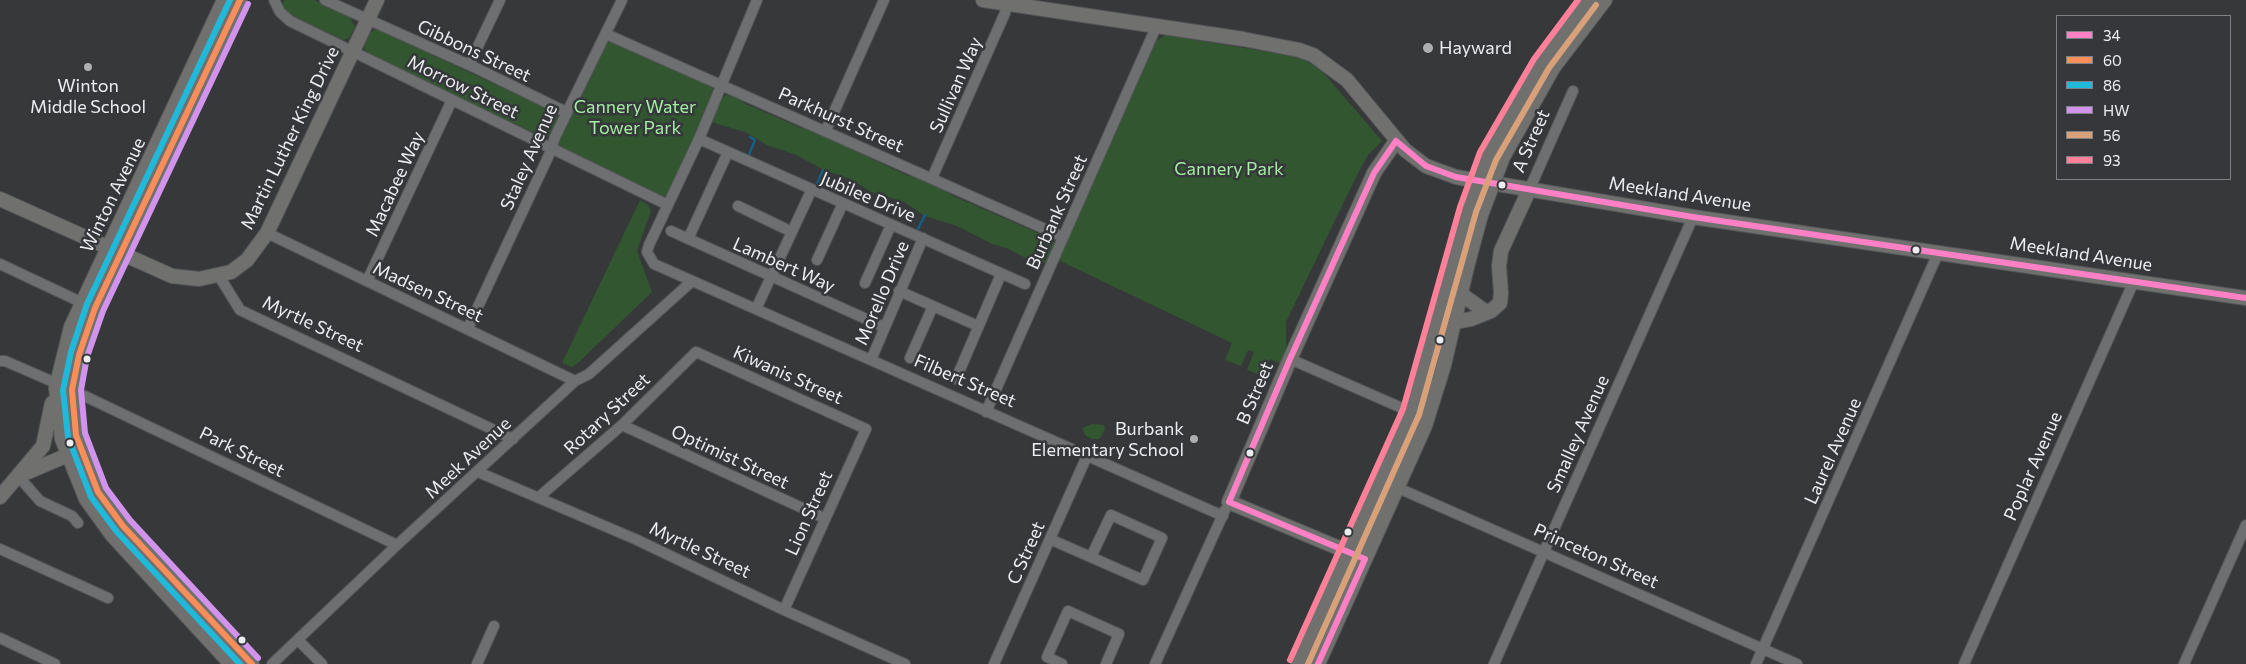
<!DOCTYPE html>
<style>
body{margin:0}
#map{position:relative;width:2246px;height:664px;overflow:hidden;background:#36383a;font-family:Commissioner,sans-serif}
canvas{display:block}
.legend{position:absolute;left:2056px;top:15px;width:175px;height:165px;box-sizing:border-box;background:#35373b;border:1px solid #7e8083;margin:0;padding:6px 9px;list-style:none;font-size:15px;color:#ebedef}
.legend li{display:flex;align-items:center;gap:10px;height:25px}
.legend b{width:25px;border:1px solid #7e8083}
</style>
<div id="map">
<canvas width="2246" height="664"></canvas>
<ul class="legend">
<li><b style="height:6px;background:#ff80c5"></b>34</li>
<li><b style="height:6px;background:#fa8e5a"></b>60</li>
<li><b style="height:6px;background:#20b9da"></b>86</li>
<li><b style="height:6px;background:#d193ec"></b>HW</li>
<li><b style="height:6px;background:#d9a179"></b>56</li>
<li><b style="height:6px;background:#ff8098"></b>93</li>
</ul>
</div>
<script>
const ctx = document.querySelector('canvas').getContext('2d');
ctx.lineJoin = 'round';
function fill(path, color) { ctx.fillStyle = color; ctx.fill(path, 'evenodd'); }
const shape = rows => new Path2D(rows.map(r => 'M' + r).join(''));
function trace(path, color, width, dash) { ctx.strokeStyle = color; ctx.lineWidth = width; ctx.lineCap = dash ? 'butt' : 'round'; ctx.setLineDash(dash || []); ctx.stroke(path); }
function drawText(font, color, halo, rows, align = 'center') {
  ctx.font = font + ' Commissioner,sans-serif'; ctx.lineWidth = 5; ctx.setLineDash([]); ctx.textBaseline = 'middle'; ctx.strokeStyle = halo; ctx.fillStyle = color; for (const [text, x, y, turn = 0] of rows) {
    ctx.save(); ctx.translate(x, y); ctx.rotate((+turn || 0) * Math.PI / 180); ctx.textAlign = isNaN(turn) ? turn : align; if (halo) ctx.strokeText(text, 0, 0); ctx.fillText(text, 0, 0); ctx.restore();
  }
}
fill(shape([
 [284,0,315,0,349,16,355,27,349,38,340,41,285,15,282,7],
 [374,30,379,30,554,112,558,117,557,122,552,133,547,137,541,136,368,54,363,46,370,33],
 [1165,35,1300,57,1322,71,1382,141,1368,155,1356,177,1286,322,1286,366,1270,359,1263,376,1247,370,1254,352,1248,350,1241,366,1225,360,1232,343,1058,260,1155,42],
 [607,42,615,43,709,85,714,90,714,96,672,190,667,196,660,196,562,150,558,146,558,138],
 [732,94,742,99,744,103,801,128,805,127,908,176,912,174,949,190,951,195,1040,234,1044,233,1052,237,1055,245,1047,262,1038,265,1009,249,992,244,957,226,925,216,904,202,871,192,851,179,826,171,796,155,767,145,745,132,711,122,722,98,726,95],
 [640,200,648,205,651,211,637,251,652,292,580,361,573,367,569,366,562,363],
 [1092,424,1104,425,1105,430,1099,439,1091,439,1085,435,1082,428]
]), '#315630');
trace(shape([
 [748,157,755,140,750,137],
 [816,186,823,170],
 [917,231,925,215]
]), '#136086', 2.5);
const street = shape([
 [274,0,280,12,290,21,668,205],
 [325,0,478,69,566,112],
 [757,0,699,139,649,245,647,252,654,264,1223,516],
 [606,34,1063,237],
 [469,65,500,0],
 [826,130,884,0],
 [699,139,1025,284],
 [932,178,1005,13,1007,3],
 [1530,188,1573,91],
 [738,206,790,231],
 [671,231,884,327],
 [267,233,575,381],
 [688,239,728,152],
 [817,260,843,203],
 [0,264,87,305],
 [219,276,240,310,513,439],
 [367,281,452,100],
 [865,283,891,225],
 [899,291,978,326],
 [756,309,811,191],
 [468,328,549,155,555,137,622,0],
 [910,358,933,306],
 [1290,359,1411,412],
 [871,360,923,238],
 [0,361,5,361,72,390,397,545],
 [956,379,1001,274],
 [986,412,1157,25],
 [622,425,824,518],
 [478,472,635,539,784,610,905,664],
 [18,476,40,501,72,516,78,523],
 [1380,480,1797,664],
 [539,497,622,425,696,352,866,429,784,610],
 [1050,539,1061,544,1143,580,1162,538,1111,515,1091,557],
 [0,549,108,598],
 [0,638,55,664],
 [298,640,322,664],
 [272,664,397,545,575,381,589,374,691,282],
 [477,664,494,626],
 [994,664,1087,456],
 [1062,664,1047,657,1068,611,1119,634,1106,664],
 [1155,664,1225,510],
 [1494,664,1693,217],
 [1756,664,1939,251],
 [1964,664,2134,281],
 [2184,664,2246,525]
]);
const secondary = shape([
 [224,0,71,327,56,388,62,439,86,499,112,535,231,664],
 [240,0,95,308,79,355,72,390,76,435,98,492,123,526,252,664],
 [983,0,1243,39,1299,50,1313,55,1347,80,1405,150,1426,166,1456,177,1693,217,2246,298],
 [1542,63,1589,0],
 [1553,68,1605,0],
 [0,199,172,276,199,279,231,272,247,260,267,233,377,0],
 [1461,294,1486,312],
 [1455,322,1471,319,1491,311,1500,303,1501,293,1499,266,1501,251,1530,188],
 [21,475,75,452],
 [0,497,43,446,52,403],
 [1365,559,1229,502,1290,359,1374,173,1396,141],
 [1298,664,1411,412,1452,267],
 [1318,664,1425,426,1444,365,1467,267]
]);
trace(street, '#545557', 12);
trace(secondary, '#545557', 16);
trace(street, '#6d6f70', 10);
trace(secondary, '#70706f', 14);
const secondaryBridge = shape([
 [1452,267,1468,209,1488,156,1542,63],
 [1467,267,1481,215,1503,157,1553,68]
]);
trace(secondaryBridge, '#545557', 16, []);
trace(secondaryBridge, '#70706f', 14);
trace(shape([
 [1396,141,1426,166,1456,177,1693,217,2246,298],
 [1229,502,1290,359,1374,173,1396,141],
 [1229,502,1365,559,1318,664]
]), '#ff80c5', 6);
trace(shape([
 [240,0,95,308,79,355,72,390,76,435,98,492,123,526,252,664]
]), '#fa8e5a', 6);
trace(shape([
 [230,0,87,304,71,352,63,390,68,437,91,497,117,532,240,664]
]), '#20b9da', 6);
trace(shape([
 [248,4,103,311,87,357,81,390,85,433,106,488,130,520,258,658]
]), '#d193ec', 6);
trace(shape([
 [1308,664,1419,415,1476,212,1496,160,1549,68,1596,5]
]), '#d9a179', 6);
trace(shape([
 [1290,660,1403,409,1460,207,1480,152,1534,59,1578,0]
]), '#ff8098', 6);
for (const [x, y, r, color] of [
 [1428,48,6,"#acaeb0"],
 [88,67,5,"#acaeb0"],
 [1502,185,4.5,"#ebedef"],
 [1916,250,4.5,"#ebedef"],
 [1440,340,4.5,"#ebedef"],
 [87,359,4.5,"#ebedef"],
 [1194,439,5,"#acaeb0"],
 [70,443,4.5,"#ebedef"],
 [1250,453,4.5,"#ebedef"],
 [1348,532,4.5,"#ebedef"],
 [242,640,4.5,"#ebedef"]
]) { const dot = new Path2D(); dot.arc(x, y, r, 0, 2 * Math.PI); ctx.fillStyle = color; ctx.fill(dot); trace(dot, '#35373b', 2); }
drawText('18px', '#ebedef', '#35373b', [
 ["Hayward",1439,48],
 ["Winton",88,86,"center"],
 ["Middle School",88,107,"center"],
 ["Burbank",1184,429,"right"],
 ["Elementary School",1184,450,"right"]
], 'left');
drawText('18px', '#ebedef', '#35373b', [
 ["Gibbons Street",474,51,25],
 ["Sullivan Way",956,85,-66],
 ["Morrow Street",463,87,26],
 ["Parkhurst Street",841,120,24],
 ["Martin Luther King Drive",290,138,-64],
 ["A Street",1531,141,-66],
 ["Staley Avenue",529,157,-66],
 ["Macabee Way",395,184,-65],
 ["Meekland Avenue",1680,194,9],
 ["Winton Avenue",113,195,-64],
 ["Jubilee Drive",868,197,23],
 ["Burbank Street",1057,212,-66],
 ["Meekland Avenue",2081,254,9],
 ["Lambert Way",784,265,24],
 ["Madsen Street",428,292,25],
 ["Morello Drive",882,293,-67],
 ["Myrtle Street",313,324,25],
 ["Kiwanis Street",788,375,24],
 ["Filbert Street",965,381,23],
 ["B Street",1255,393,-67],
 ["Rotary Street",607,414,-43],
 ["Smalley Avenue",1578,434,-66],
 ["Laurel Avenue",1833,451,-66],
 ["Park Street",242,452,26],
 ["Optimist Street",730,457,25],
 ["Meek Avenue",468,458,-43],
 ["Poplar Avenue",2033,466,-66],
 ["Lion Street",809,513,-66],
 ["Myrtle Street",700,550,25],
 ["C Street",1026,553,-66],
 ["Princeton Street",1596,556,24]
]);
drawText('18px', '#a3eea0', '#35373b', [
 ["Cannery Water",635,107],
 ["Tower Park",635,128],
 ["Cannery Park",1229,169]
]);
</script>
